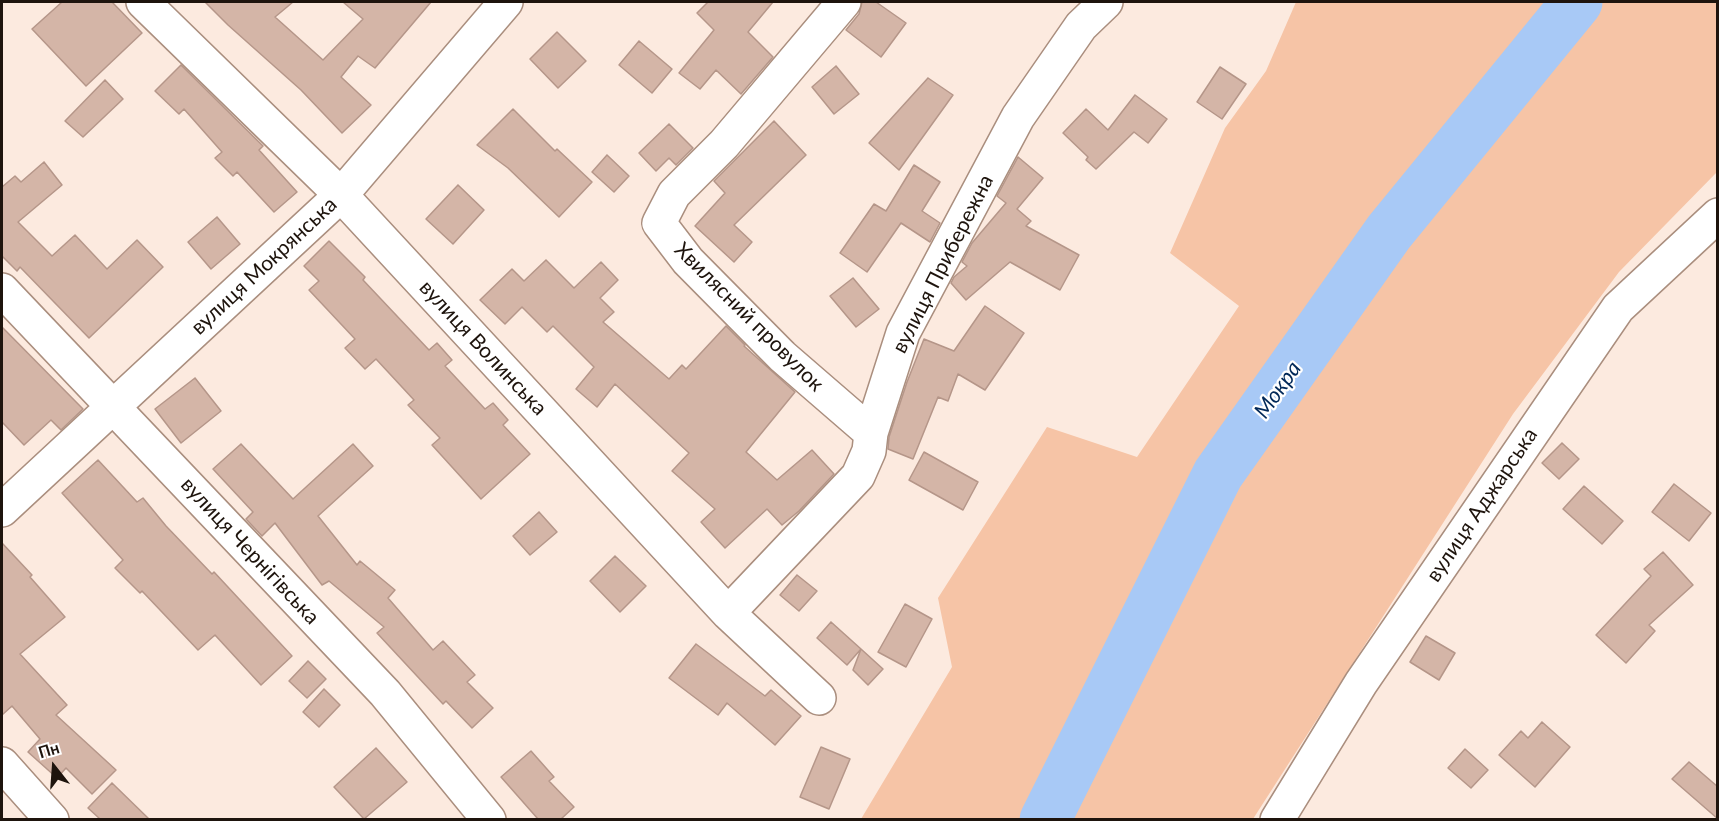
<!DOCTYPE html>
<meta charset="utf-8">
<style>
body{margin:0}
#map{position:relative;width:1719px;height:821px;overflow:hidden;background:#fceadf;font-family:Lato,sans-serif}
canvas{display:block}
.frame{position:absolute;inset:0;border:3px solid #1e140d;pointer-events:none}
.north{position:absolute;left:24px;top:737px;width:60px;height:60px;-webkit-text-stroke:4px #fff;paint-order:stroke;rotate:343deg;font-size:16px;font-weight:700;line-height:24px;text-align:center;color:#1e140d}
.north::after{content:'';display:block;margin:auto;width:21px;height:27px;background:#1e140d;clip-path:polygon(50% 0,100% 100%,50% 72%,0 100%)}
</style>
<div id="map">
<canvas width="1719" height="821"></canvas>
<div class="frame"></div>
<div class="north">Пн</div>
</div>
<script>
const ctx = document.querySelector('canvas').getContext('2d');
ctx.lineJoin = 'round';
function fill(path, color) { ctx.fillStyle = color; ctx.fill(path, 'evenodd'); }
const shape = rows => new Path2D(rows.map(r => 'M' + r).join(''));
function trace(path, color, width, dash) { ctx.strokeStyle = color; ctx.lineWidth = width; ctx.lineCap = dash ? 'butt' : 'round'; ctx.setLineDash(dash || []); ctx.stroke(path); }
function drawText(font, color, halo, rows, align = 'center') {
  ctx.font = font + ' Lato,sans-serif'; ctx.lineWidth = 4.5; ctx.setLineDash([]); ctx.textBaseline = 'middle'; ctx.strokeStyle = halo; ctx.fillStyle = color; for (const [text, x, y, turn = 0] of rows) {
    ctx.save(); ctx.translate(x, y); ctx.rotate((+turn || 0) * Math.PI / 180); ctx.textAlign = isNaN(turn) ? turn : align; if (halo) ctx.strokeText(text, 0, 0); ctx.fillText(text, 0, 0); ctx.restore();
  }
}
fill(shape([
 [1296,2,1717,2,1717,172,1619,272,1513,414,1253,819,861,819,952,667,938,598,1047,427,1137,457,1239,306,1170,253,1225,128,1266,71]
]), '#f6c4a6');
trace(shape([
 [1045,820,1218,474,1389,232,1577,2]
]), '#a8c9f6', 51);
const building = shape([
 [62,2,112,2,142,33,86,86,32,29,62,2],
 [205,2,293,2,275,17,323,60,363,19,343,2,431,2,375,68,358,56,341,77,371,105,342,133,301,90,228,25,205,2],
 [708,2,773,2,748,32,773,57,741,94,716,70,700,89,679,73,714,30,697,13,708,2],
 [862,2,876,2,906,23,881,57,846,30,859,14,862,2],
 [557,32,586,61,558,88,530,59,557,32],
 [639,41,672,69,652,93,619,65,639,41],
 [181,65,263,146,259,150,297,192,274,212,237,172,233,176,215,158,222,152,184,109,179,114,155,91,181,65],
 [836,66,859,94,834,114,812,87,836,66],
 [1220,67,1246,84,1222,119,1197,102,1220,67],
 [928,78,953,95,899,170,869,143,928,78],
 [105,80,123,99,83,137,65,121,105,80],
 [1135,95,1167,119,1148,143,1134,132,1096,169,1086,160,1088,157,1063,133,1086,109,1108,130,1135,95],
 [513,109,555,151,557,149,592,182,559,217,508,168,477,145,513,109],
 [774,121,806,155,734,225,752,242,734,262,695,226,725,193,714,181,774,121],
 [669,124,693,148,676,165,669,158,656,171,639,153,669,124],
 [607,155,629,176,614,192,592,172,607,155],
 [1018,157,1043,178,1017,209,1031,221,1026,226,1079,255,1060,290,1010,262,966,300,951,283,954,277,967,266,962,262,972,243,1006,203,997,196,1018,157],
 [44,162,62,185,18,222,52,256,75,235,107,269,137,240,163,267,89,338,20,267,17,271,2,256,2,187,15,176,21,182,44,162],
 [914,165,940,182,922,211,940,223,930,242,901,223,867,272,840,253,874,204,886,211,914,165],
 [458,185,484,210,453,244,426,219,458,185],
 [217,217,240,244,211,269,188,242,217,217],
 [329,241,365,277,363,280,429,350,437,343,452,360,445,366,485,409,493,403,508,420,503,425,530,454,481,499,432,445,440,438,408,405,414,400,376,359,365,369,345,348,355,339,309,290,319,281,304,266,329,241],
 [546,260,574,288,601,262,618,280,600,298,614,312,603,322,669,379,682,365,686,369,726,326,745,345,744,346,795,392,746,452,777,480,812,450,834,474,799,511,782,525,767,509,725,548,701,522,715,509,672,471,689,453,615,384,597,407,576,389,594,367,553,326,547,332,522,307,505,324,480,300,512,269,524,281,546,260],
 [853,278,879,309,856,327,830,296,853,278],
 [985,306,1024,333,985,390,958,374,948,401,938,397,913,459,888,449,889,437,907,382,924,339,954,351,985,306],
 [2,327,83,409,61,430,51,420,24,445,2,422,2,327],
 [195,378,221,411,181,443,155,409,195,378],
 [1562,443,1579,459,1559,479,1542,463,1562,443],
 [241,444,293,499,353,444,373,466,318,516,357,565,360,561,395,590,388,598,433,650,443,641,475,675,467,682,493,708,472,728,446,701,443,704,377,633,384,627,329,581,322,585,275,523,262,536,246,519,253,512,213,469,241,444],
 [924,452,978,482,963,510,909,480,924,452],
 [98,460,137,502,143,498,166,526,212,574,214,572,292,656,261,685,215,635,198,650,142,591,140,593,115,568,123,560,62,493,98,460],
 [1674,484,1711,513,1689,541,1652,512,1674,484],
 [1584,486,1623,521,1602,544,1563,509,1584,486],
 [539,512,557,532,530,555,513,536,539,512],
 [2,543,32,575,30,577,65,617,20,654,67,705,56,715,116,770,92,794,66,768,57,778,28,752,40,739,12,706,2,715,2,543],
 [1663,552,1693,585,1649,625,1655,631,1626,663,1596,635,1651,576,1644,569,1663,552],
 [615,556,646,586,620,612,590,581,615,556],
 [797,575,817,591,799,611,780,595,797,575],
 [905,604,932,619,906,667,878,652,905,604],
 [831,622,861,649,847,665,817,638,831,622],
 [1426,636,1455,653,1439,680,1410,662,1426,636],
 [696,644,765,696,771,690,801,716,775,745,727,703,718,715,669,678,696,644],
 [861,649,883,669,868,685,853,670,861,649],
 [308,661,326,679,307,698,289,681,308,661],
 [324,689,340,705,319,727,303,712,324,689],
 [1542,722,1570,747,1535,787,1499,755,1521,731,1528,738,1542,722],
 [821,747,850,759,829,809,800,797,821,747],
 [376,748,407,782,364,819,334,787,376,748],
 [1465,749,1488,770,1471,788,1448,768,1465,749],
 [531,751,554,777,549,781,574,807,561,819,538,819,501,777,531,751],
 [1689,762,1718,787,1718,819,1672,779,1689,762],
 [112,783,149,819,100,819,88,808,112,783]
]);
fill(building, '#d4b5a7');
trace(building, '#b59689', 1.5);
const minor = shape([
 [143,2,341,195,728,613,819,698],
 [844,2,724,144,674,194,659,223,688,261,782,356,871,433],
 [2,290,385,693,489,820],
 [2,510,341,195,506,2],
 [728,613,858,476,869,451,871,433,903,333,1018,117,1081,26,1106,2],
 [2,764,52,820],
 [1277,820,1361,683,1618,308,1718,215]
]);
trace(minor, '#aa8e7e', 36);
trace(minor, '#fff', 33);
drawText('21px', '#1e140d', '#fff', [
 ["вулиця Прибережна",943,264,-63],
 ["вулиця Мокрянська",264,266,-43],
 ["Хвилясний провулок",749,317,45],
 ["вулиця Волинська",483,348,47],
 ["вулиця Аджарська",1482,505,-56],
 ["вулиця Чернігівська",250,551,47]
]);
drawText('italic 22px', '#012858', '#fff', [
 ["Мокра",1278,390,-55]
]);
</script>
